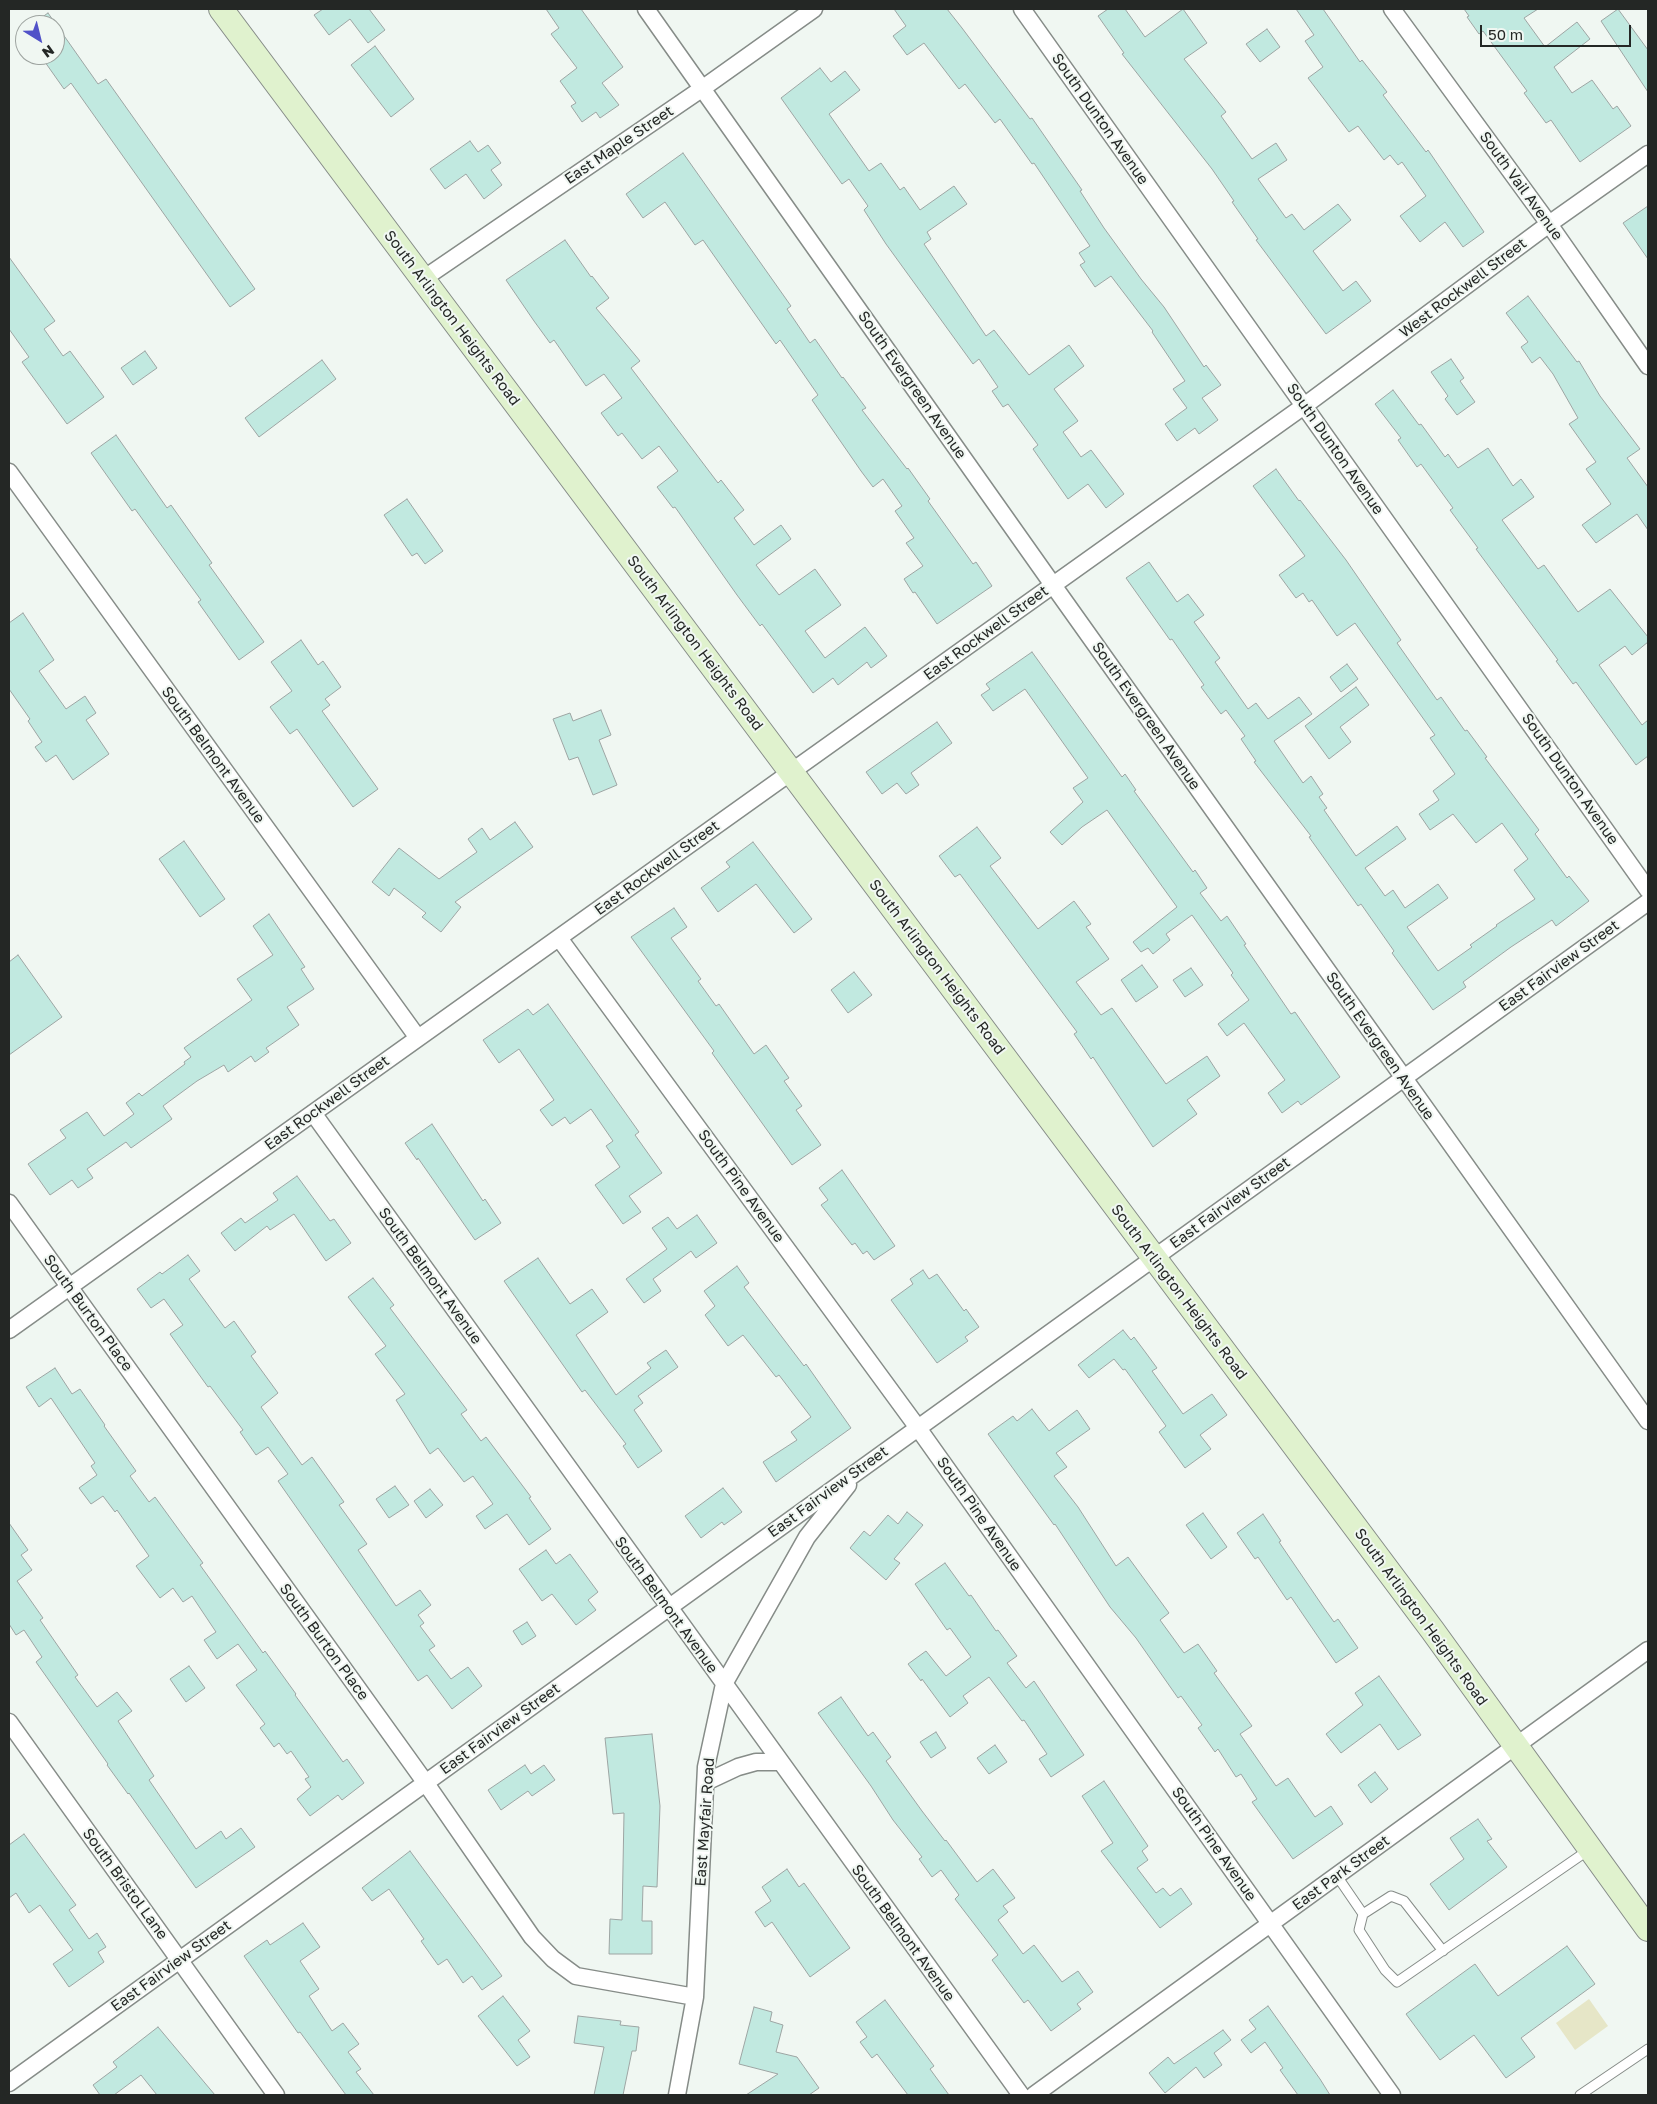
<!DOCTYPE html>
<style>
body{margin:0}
#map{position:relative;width:1657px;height:2104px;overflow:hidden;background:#f0f7f2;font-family:"Golos Text",sans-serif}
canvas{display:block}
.frame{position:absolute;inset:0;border:10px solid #242725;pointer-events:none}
.north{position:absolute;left:15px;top:15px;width:50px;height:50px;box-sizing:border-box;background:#f0f7f2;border:1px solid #9ea4a0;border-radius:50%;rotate:144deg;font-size:14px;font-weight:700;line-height:20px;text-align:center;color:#242725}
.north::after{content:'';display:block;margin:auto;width:18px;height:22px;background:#5152c8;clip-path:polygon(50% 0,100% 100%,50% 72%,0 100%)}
.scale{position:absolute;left:1480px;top:25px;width:151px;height:22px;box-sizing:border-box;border:2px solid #242725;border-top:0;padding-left:6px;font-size:15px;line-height:18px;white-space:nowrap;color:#242725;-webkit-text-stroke:4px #f0f7f2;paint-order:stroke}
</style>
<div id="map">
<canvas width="1657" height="2104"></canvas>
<div class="frame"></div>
<div class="north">N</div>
<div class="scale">50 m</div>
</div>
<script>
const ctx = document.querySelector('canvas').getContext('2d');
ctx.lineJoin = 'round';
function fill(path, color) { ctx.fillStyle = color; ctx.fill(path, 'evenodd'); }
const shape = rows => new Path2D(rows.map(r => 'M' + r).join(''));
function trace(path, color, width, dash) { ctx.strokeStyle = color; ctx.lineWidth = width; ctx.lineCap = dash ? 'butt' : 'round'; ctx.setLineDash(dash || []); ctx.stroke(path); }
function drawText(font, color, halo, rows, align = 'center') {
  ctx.font = font + ' "Golos Text",sans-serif'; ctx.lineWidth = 4; ctx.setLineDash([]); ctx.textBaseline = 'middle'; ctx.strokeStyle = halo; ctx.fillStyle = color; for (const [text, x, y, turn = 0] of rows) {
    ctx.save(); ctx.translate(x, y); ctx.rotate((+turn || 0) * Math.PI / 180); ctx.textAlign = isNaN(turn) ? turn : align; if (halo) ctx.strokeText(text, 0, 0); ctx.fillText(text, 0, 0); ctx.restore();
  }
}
fill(shape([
 [1589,1999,1608,2026,1575,2050,1556,2023]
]), '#e6e6c7');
const building = shape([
 [323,9,369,9,385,30,368,43,350,19,329,35,314,15,323,9],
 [546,9,581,9,623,67,602,83,619,105,600,118,596,112,582,122,571,106,576,103,560,81,577,68,551,34,559,28,546,9],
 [894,9,947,9,962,28,1030,119,1032,118,1082,190,1080,191,1104,228,1141,279,1164,307,1204,367,1206,365,1221,385,1202,398,1218,420,1199,434,1195,428,1177,441,1165,424,1187,408,1173,389,1185,381,1152,332,1153,331,1111,276,1095,287,1080,265,1085,262,1079,253,1090,246,1034,163,1032,164,1000,119,995,123,965,84,959,89,924,43,907,55,893,36,906,26,894,9],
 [1108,9,1125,9,1145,37,1183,9,1207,43,1184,59,1226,112,1221,116,1252,159,1276,143,1287,160,1258,179,1286,218,1292,214,1304,230,1338,204,1351,220,1313,251,1343,291,1356,281,1371,301,1326,334,1256,240,1258,239,1232,202,1234,201,1212,169,1122,54,1124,53,1098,16,1108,9],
 [1296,9,1323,9,1360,62,1362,60,1387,92,1383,95,1426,152,1428,150,1484,232,1463,247,1445,222,1420,242,1400,216,1426,196,1402,162,1398,165,1390,155,1384,160,1358,126,1349,132,1308,78,1323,67,1305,41,1314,35,1296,9],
 [1464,9,1538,9,1524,18,1545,47,1577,22,1590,39,1554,67,1572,93,1592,80,1613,109,1617,106,1631,126,1580,162,1551,120,1546,123,1524,93,1527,91,1483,31,1479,34,1467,17,1469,16,1464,9],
 [1618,9,1648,50,1648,92,1601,21,1618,9],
 [48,13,98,84,106,79,255,289,230,307,71,83,64,89,40,55,55,55,55,25,31,25,48,13],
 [1267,29,1280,47,1260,62,1246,44,1267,29],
 [375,46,414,99,391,117,351,65,375,46],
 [820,68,831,82,845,71,860,90,829,114,869,171,881,163,900,190,904,187,920,210,954,186,967,204,927,232,931,239,924,244,986,336,994,330,1029,375,1069,345,1084,366,1054,389,1078,421,1063,432,1081,457,1091,450,1124,494,1106,508,1088,484,1068,499,1033,449,1038,445,1008,404,1003,407,992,391,998,387,979,359,973,364,886,244,864,210,868,206,849,179,842,184,781,98,820,68],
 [470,141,478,152,488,145,501,163,491,170,502,185,484,199,466,174,445,189,430,169,470,141],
 [683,153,791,306,787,309,810,343,815,339,842,378,843,377,866,408,862,410,907,469,908,468,930,499,928,501,973,564,976,562,992,586,937,624,915,592,913,593,904,579,923,566,906,543,914,538,895,511,902,506,883,479,873,487,861,471,812,400,818,395,780,340,776,344,703,240,695,245,665,202,643,218,626,194,683,153],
 [1648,206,1648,259,1623,223,1648,206],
 [565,240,591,277,592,276,609,298,596,308,640,361,631,368,718,483,721,480,744,510,734,518,754,545,781,525,791,539,756,565,779,595,815,569,841,605,805,631,825,658,865,627,887,656,871,668,867,662,838,685,833,678,813,693,762,624,760,626,737,595,675,507,673,508,657,487,678,471,659,446,642,459,622,433,618,436,601,413,622,398,604,374,586,386,554,340,550,343,534,321,506,280,565,240],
 [9,257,55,321,44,329,63,356,70,351,104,397,67,424,22,362,29,357,9,329,9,257],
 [1528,296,1577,362,1579,361,1600,396,1640,449,1627,458,1648,487,1648,530,1637,514,1596,543,1582,525,1611,504,1586,469,1596,462,1569,424,1578,418,1553,374,1540,357,1532,363,1521,347,1528,342,1506,313,1528,296],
 [145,351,157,368,133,385,121,368,145,351],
 [1451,359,1464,378,1460,381,1475,402,1457,415,1445,399,1448,396,1431,372,1451,359],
 [322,360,336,379,259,437,245,418,322,360],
 [1393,390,1419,425,1421,424,1445,457,1448,454,1458,468,1488,448,1513,486,1521,479,1534,497,1502,520,1538,569,1544,565,1578,612,1610,589,1648,637,1648,642,1632,655,1625,646,1599,665,1642,725,1648,720,1648,756,1636,765,1576,682,1573,684,1556,661,1558,660,1476,549,1478,548,1450,510,1453,508,1421,464,1417,467,1398,440,1401,438,1375,404,1393,390],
 [116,435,167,508,171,505,212,563,209,565,264,642,239,660,198,602,201,600,135,509,132,511,91,453,116,435],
 [1276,469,1299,501,1300,500,1346,560,1401,640,1397,643,1437,700,1441,697,1465,731,1467,730,1487,757,1485,758,1539,830,1535,834,1567,878,1569,876,1589,901,1556,926,1552,920,1511,947,1463,982,1466,987,1433,1010,1392,953,1394,951,1361,904,1358,906,1309,837,1311,836,1254,762,1256,761,1241,739,1245,736,1226,710,1221,714,1201,687,1204,685,1172,639,1170,640,1126,578,1149,562,1177,602,1188,594,1204,615,1194,622,1220,658,1215,662,1248,709,1256,703,1268,719,1299,697,1312,714,1274,741,1303,783,1311,776,1323,794,1319,797,1327,808,1324,810,1356,856,1397,826,1406,839,1365,868,1385,896,1393,890,1405,908,1438,884,1448,898,1407,927,1438,971,1472,947,1470,945,1497,926,1496,925,1535,899,1514,870,1528,859,1502,823,1476,843,1453,814,1430,830,1419,814,1439,800,1433,791,1455,774,1430,738,1435,735,1355,623,1337,636,1312,600,1309,602,1303,593,1296,598,1279,575,1305,556,1253,486,1276,469],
 [407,499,443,551,425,564,417,553,412,556,384,515,407,499],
 [23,613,54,660,39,671,66,709,85,696,96,713,86,720,109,754,73,780,56,755,46,762,35,747,42,742,28,721,30,719,9,689,9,623,23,613],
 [301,640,318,665,323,661,341,687,325,699,330,705,322,711,378,789,353,807,297,729,290,734,270,707,292,691,271,662,301,640],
 [1032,652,1122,777,1125,774,1136,790,1134,791,1193,872,1195,870,1207,888,1200,893,1221,921,1227,916,1246,944,1244,945,1291,1014,1295,1012,1340,1077,1301,1105,1298,1101,1282,1113,1268,1093,1285,1080,1244,1023,1227,1036,1218,1024,1249,1000,1231,975,1233,973,1192,915,1166,934,1170,940,1153,954,1148,948,1141,952,1133,942,1177,907,1107,810,1082,827,1062,845,1050,832,1083,802,1073,788,1088,778,1025,689,993,711,981,695,990,689,986,684,1032,652],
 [1347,664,1358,679,1341,692,1330,677,1347,664],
 [1356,687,1369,705,1340,727,1351,742,1329,759,1305,726,1356,687],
 [601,710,611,735,599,740,617,785,593,795,578,757,569,760,553,719,570,713,573,721,601,710],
 [937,722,952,743,911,773,919,785,906,794,897,783,882,794,866,772,937,722],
 [515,822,533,847,455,902,461,907,441,932,422,917,426,913,394,888,389,896,372,882,399,848,439,879,477,852,468,839,482,828,490,840,515,822],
 [977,827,1001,858,990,866,1038,929,1074,901,1091,924,1086,927,1109,959,1076,982,1101,1015,1112,1008,1166,1084,1207,1056,1220,1076,1187,1100,1197,1114,1153,1147,1093,1057,1091,1059,1074,1034,1077,1032,960,874,955,877,939,856,977,827],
 [184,841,225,899,200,917,159,859,184,841],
 [753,842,812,919,794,933,756,884,718,912,701,888,730,867,726,862,753,842],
 [674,908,687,927,671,938,701,979,698,981,716,1006,719,1004,754,1054,766,1045,789,1078,784,1081,802,1106,796,1110,821,1145,792,1165,712,1053,714,1051,631,937,674,908],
 [269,914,305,967,301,969,314,989,287,1007,299,1025,266,1048,269,1052,255,1062,251,1056,228,1072,224,1065,197,1081,163,1106,172,1119,131,1148,126,1142,87,1169,93,1178,78,1188,72,1180,50,1195,28,1164,66,1138,60,1130,87,1112,104,1136,134,1114,126,1103,139,1093,142,1096,185,1064,184,1062,191,1057,184,1048,252,1000,237,979,273,955,253,926,269,914],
 [18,955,62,1017,9,1055,9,962,18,955],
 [1142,965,1158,987,1136,1002,1121,980,1142,965],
 [1191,968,1203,985,1185,997,1173,980,1191,968],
 [854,972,872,995,848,1013,831,990,854,972],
 [548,1004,639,1132,635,1135,662,1173,629,1196,641,1212,623,1224,595,1185,620,1167,606,1146,613,1141,591,1109,570,1124,565,1117,552,1126,540,1110,554,1100,519,1049,499,1063,483,1040,528,1009,533,1015,548,1004],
 [432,1124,483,1201,485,1199,501,1223,475,1240,418,1158,417,1160,405,1143,432,1124],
 [842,1170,895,1246,874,1260,867,1251,863,1254,855,1243,852,1245,821,1205,828,1200,819,1188,842,1170],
 [297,1176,330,1221,334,1219,351,1243,326,1261,294,1214,270,1230,267,1226,235,1251,221,1233,241,1218,245,1223,278,1200,273,1193,297,1176],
 [697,1215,717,1243,696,1258,691,1251,653,1279,661,1291,644,1303,626,1279,667,1249,652,1228,668,1217,677,1229,697,1215],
 [188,1255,200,1271,189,1279,225,1328,234,1321,256,1352,251,1356,278,1393,261,1407,302,1465,312,1457,344,1502,339,1505,367,1544,358,1550,396,1606,420,1590,431,1605,418,1615,424,1623,420,1626,435,1646,429,1650,451,1679,468,1667,482,1686,452,1709,427,1675,418,1681,278,1481,288,1474,268,1447,256,1455,240,1432,243,1430,210,1386,208,1387,170,1334,183,1325,164,1299,151,1308,137,1289,160,1272,162,1274,188,1255],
 [538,1258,570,1304,592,1289,608,1312,576,1335,616,1395,651,1368,647,1363,666,1350,678,1367,638,1396,643,1403,634,1410,662,1451,638,1468,623,1446,626,1444,585,1390,582,1392,504,1281,538,1258],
 [737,1266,749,1283,744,1287,804,1366,806,1364,851,1428,776,1482,763,1462,797,1440,791,1432,811,1417,779,1375,776,1377,743,1335,728,1346,705,1315,715,1306,704,1291,737,1266],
 [923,1270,929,1279,937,1274,964,1311,966,1309,979,1327,965,1337,968,1341,937,1363,891,1300,913,1284,910,1279,923,1270],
 [373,1278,394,1305,390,1308,467,1410,461,1414,481,1441,486,1437,531,1497,529,1498,551,1529,529,1545,507,1514,485,1529,476,1516,493,1504,473,1476,464,1482,438,1448,430,1454,396,1400,405,1394,375,1354,386,1346,348,1297,373,1278],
 [1123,1330,1131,1340,1134,1337,1146,1353,1157,1368,1152,1371,1183,1414,1212,1394,1227,1415,1200,1435,1211,1449,1185,1468,1159,1432,1166,1426,1125,1369,1123,1370,1114,1359,1089,1378,1078,1365,1123,1330],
 [55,1368,72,1394,80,1389,105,1425,104,1426,136,1471,130,1476,149,1502,155,1497,203,1563,200,1565,263,1653,265,1651,296,1694,295,1695,343,1762,347,1759,364,1783,342,1800,338,1795,310,1816,297,1799,311,1787,305,1779,309,1777,291,1751,287,1754,279,1743,274,1747,260,1728,265,1724,236,1685,257,1670,238,1644,217,1659,204,1640,216,1632,192,1596,183,1602,173,1588,160,1598,136,1566,149,1556,117,1510,115,1512,103,1496,91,1504,79,1488,97,1475,91,1466,95,1463,51,1398,39,1407,26,1387,55,1368],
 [1032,1409,1049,1431,1077,1410,1090,1429,1056,1453,1067,1467,1054,1476,1078,1507,1116,1566,1128,1557,1169,1613,1160,1620,1184,1653,1198,1644,1217,1671,1214,1673,1252,1726,1240,1734,1276,1786,1288,1778,1315,1817,1331,1806,1343,1824,1293,1859,1252,1802,1257,1799,1241,1774,1236,1777,1218,1749,1215,1752,1198,1728,1202,1725,1181,1696,1178,1698,1136,1638,1110,1607,1055,1524,1054,1525,988,1434,1013,1416,1017,1421,1032,1409],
 [395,1486,409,1505,389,1518,376,1499,395,1486],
 [723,1488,742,1512,724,1525,722,1522,701,1538,685,1516,723,1488],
 [430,1489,443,1505,426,1518,414,1501,430,1489],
 [907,1512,923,1525,894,1559,900,1563,886,1580,850,1548,864,1531,870,1536,888,1515,898,1524,907,1512],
 [1203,1513,1227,1547,1211,1559,1186,1525,1203,1513],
 [1263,1514,1281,1541,1279,1542,1324,1608,1334,1622,1338,1619,1358,1648,1336,1663,1291,1597,1287,1600,1258,1557,1255,1559,1237,1533,1263,1514],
 [9,1523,28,1550,21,1555,32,1570,17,1581,43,1618,40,1620,78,1675,75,1677,97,1707,117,1692,132,1711,118,1721,154,1776,149,1780,196,1849,221,1831,226,1839,241,1828,255,1847,196,1888,129,1793,128,1794,107,1765,108,1764,36,1662,42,1657,24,1630,16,1635,9,1624,9,1523],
 [546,1550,556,1564,570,1554,598,1592,588,1600,596,1610,576,1625,552,1594,542,1601,519,1569,546,1550],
 [945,1563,969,1596,971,1595,996,1631,998,1630,1017,1656,1007,1663,1026,1688,1034,1681,1084,1755,1051,1777,1039,1759,1047,1754,1024,1720,1022,1721,989,1677,963,1696,968,1703,950,1717,922,1679,921,1681,908,1664,926,1651,946,1676,971,1657,950,1628,947,1630,915,1584,945,1563],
 [527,1622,536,1636,522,1645,513,1631,527,1622],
 [189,1666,205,1688,186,1702,170,1679,189,1666],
 [1379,1676,1421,1735,1398,1750,1380,1724,1341,1753,1326,1734,1363,1705,1355,1693,1379,1676],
 [841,1697,868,1736,873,1732,891,1757,886,1761,922,1811,945,1841,946,1840,977,1882,993,1869,1015,1898,1003,1906,1008,1912,998,1920,1023,1954,1034,1945,1062,1982,1078,1971,1093,1992,1077,2004,1081,2009,1051,2031,1028,2000,1024,2003,992,1960,998,1955,955,1899,959,1895,941,1870,932,1877,919,1859,922,1857,893,1820,871,1786,818,1713,841,1697],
 [936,1732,946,1748,931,1758,920,1742,936,1732],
 [652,1734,660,1806,657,1887,643,1886,642,1921,652,1921,652,1954,609,1954,610,1919,622,1920,624,1813,613,1814,605,1738,652,1734],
 [995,1745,1007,1762,989,1774,977,1758,995,1745],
 [525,1765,531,1774,544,1765,555,1780,532,1796,528,1791,501,1810,488,1790,525,1765],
 [1375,1772,1388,1789,1371,1803,1358,1785,1375,1772],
 [1104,1781,1148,1846,1142,1851,1148,1860,1137,1868,1156,1893,1163,1888,1170,1896,1181,1888,1192,1904,1160,1928,1101,1851,1113,1843,1082,1796,1104,1781],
 [1478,1819,1492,1839,1487,1841,1507,1867,1449,1910,1430,1884,1464,1859,1450,1838,1478,1819],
 [24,1834,76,1905,69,1910,89,1939,97,1933,106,1947,98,1952,104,1962,69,1987,53,1964,73,1950,40,1905,29,1913,16,1893,9,1898,9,1845,24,1834],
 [410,1851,502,1976,482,1990,472,1976,463,1983,447,1959,438,1965,421,1941,424,1939,389,1889,372,1901,362,1888,410,1851],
 [787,1869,799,1887,804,1883,850,1948,810,1977,772,1922,765,1927,755,1912,771,1901,762,1887,787,1869],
 [303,1923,320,1947,300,1961,319,1989,309,1996,332,2031,343,2023,359,2044,348,2052,361,2069,356,2072,374,2095,346,2095,300,2032,298,2033,244,1956,267,1940,270,1945,303,1923],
 [1567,1946,1595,1984,1521,2038,1535,2057,1506,2078,1474,2035,1440,2060,1406,2014,1475,1964,1498,1996,1567,1946],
 [503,1996,530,2031,518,2040,530,2057,517,2066,478,2016,503,1996],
 [885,2000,934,2066,930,2069,949,2095,908,2095,877,2054,872,2058,860,2042,867,2037,856,2022,885,2000],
 [1268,2006,1320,2079,1330,2095,1298,2095,1280,2070,1283,2068,1265,2042,1251,2053,1241,2040,1256,2029,1249,2020,1268,2006],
 [754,2007,772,2012,770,2021,783,2025,776,2052,797,2057,819,2088,809,2095,746,2095,778,2074,739,2064,754,2007],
 [578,2016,621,2021,620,2025,639,2027,636,2051,632,2051,623,2095,594,2095,604,2047,574,2043,578,2016],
 [158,2027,215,2095,157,2095,141,2075,114,2095,100,2095,93,2085,117,2067,113,2062,158,2027],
 [1223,2030,1231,2040,1214,2053,1222,2065,1204,2078,1196,2067,1165,2093,1149,2073,1168,2057,1174,2064,1223,2030]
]);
fill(building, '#c1e9e0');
trace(building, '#9da5a3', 1);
const service = shape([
 [1337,1876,1363,1914,1359,1930,1385,1970,1397,1982,1590,1849],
 [1363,1914,1391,1896,1404,1901,1443,1951],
 [1580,2095,1648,2049]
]);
const minor = shape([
 [646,9,1053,585,1648,1421],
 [1022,9,1648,890],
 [1392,9,1549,224,1648,366],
 [423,279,703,88,814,9],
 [9,472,418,1038],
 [559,938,918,1428,1392,2095],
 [313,1113,1021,2095],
 [9,1203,425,1782,532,1937,553,1959,576,1976,695,1997],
 [9,1330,1304,406,1549,224,1648,154],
 [9,1722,276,2095],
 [706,1782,738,1767,756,1762,780,1762],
 [9,2083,1648,902],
 [677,2095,695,1997,706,1767,724,1684,807,1537,848,1485],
 [1034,2095,1648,1650]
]);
const secondary = shape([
 [221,9,1433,1631,1648,1929]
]);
trace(service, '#868c88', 11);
trace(minor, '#868c88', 19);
trace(secondary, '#868c88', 26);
trace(service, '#fff', 9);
trace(minor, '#fff', 16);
trace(secondary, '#e0f2ce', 24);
drawText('15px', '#242725', '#f0f7f2', [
 ["South Dunton Avenue",1100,119,55],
 ["East Maple Street",619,145,-34],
 ["South Vail Avenue",1521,186,54],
 ["West Rockwell Street",1463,288,-37],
 ["South Arlington Heights Road",452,318,53],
 ["South Evergreen Avenue",912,385,55],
 ["South Dunton Avenue",1335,449,55],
 ["East Rockwell Street",986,633,-36],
 ["South Arlington Heights Road",695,643,53],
 ["South Evergreen Avenue",1146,716,55],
 ["South Belmont Avenue",213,755,54],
 ["South Dunton Avenue",1570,779,55],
 ["East Rockwell Street",657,868,-36],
 ["East Fairview Street",1559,966,-36],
 ["South Arlington Heights Road",937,967,53],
 ["South Evergreen Avenue",1380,1046,55],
 ["East Rockwell Street",327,1103,-36],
 ["South Pine Avenue",741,1186,54],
 ["East Fairview Street",1230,1203,-36],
 ["South Belmont Avenue",430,1276,54],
 ["South Arlington Heights Road",1179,1292,53],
 ["South Burton Place",88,1313,54],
 ["East Fairview Street",828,1492,-36],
 ["South Pine Avenue",979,1514,55],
 ["South Belmont Avenue",666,1605,54],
 ["South Arlington Heights Road",1421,1617,54],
 ["South Burton Place",324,1642,54],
 ["East Fairview Street",500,1729,-36],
 ["East Mayfair Road",705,1822,-86],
 ["South Pine Avenue",1214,1844,55],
 ["East Park Street",1341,1873,-36],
 ["South Bristol Lane",125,1884,54],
 ["South Belmont Avenue",903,1933,54],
 ["East Fairview Street",171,1966,-36]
]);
</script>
